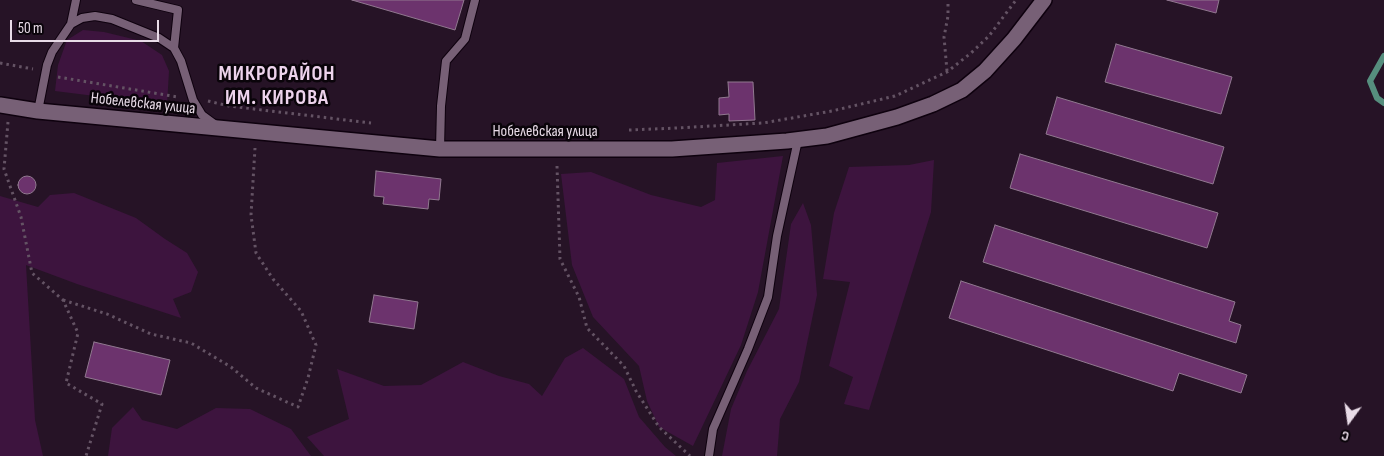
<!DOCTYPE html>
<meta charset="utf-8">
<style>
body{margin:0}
#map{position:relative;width:1384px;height:456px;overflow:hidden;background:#261326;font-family:"Sofia Sans Condensed",sans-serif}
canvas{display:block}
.north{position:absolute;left:1324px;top:396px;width:50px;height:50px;-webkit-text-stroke:4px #0a040a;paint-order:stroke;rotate:194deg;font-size:14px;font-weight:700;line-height:20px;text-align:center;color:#e8dbe7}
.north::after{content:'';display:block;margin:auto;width:18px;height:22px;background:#e8dbe7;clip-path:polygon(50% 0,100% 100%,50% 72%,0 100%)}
.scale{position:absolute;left:10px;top:20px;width:149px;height:22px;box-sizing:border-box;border:2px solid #e8dbe7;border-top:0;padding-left:6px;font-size:15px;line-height:18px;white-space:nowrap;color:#e8dbe7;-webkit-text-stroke:4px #0a040a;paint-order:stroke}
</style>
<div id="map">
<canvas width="1384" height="456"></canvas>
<div class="north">С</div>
<div class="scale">50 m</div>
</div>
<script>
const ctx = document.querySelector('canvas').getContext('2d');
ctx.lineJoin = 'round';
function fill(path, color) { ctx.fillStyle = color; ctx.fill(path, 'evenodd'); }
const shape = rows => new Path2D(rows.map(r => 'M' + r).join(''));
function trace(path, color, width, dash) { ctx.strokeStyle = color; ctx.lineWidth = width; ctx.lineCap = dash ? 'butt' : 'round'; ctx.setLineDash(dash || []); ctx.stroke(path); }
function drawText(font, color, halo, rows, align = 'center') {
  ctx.font = font + ' "Sofia Sans Condensed",sans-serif'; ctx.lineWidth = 5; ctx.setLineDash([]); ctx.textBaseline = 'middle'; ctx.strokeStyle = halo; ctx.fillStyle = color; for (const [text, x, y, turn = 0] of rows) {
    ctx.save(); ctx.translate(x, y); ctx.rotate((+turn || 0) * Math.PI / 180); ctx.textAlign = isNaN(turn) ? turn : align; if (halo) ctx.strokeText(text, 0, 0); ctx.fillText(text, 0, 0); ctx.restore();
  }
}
fill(shape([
 [83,30,104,32,141,41,162,55,169,71,167,105,55,91,58,65,67,40],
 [783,156,758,292,741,345,693,446,659,427,647,401,639,366,593,317,572,265,561,174,591,172,651,195,701,207,715,200,717,163],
 [934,160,931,212,869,410,844,404,853,377,829,366,850,282,823,279,834,213,849,167,909,165],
 [74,193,136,218,165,239,187,253,198,272,191,292,173,299,181,318,77,284,26,265,35,420,43,456,0,456,0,196,38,207,50,195],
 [803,203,811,225,817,295,799,382,780,419,777,456,722,456,731,409,747,371,779,309,791,224],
 [583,348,624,379,639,417,665,447,676,456,324,456,307,437,349,419,337,369,384,386,421,385,463,362,499,376,529,384,542,396,565,358],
 [133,407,142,420,177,429,216,408,250,409,291,429,311,456,108,456,112,428]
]), '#3d143e');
trace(shape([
 [1384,56,1370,81,1377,98,1384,103]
]), '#568e7e', 6);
const building = shape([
 [352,0,464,0,455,30,352,0],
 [1167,0,1219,0,1216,13,1167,0],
 [1116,44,1232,77,1221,114,1105,82,1116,44],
 [728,82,753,82,755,120,729,121,729,114,719,115,719,98,729,97,728,82],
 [1057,97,1224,147,1213,184,1046,134,1057,97],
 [1020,154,1218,213,1207,248,1010,188,1020,154],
 [376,171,441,179,439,200,429,199,428,209,383,204,384,197,374,196,376,171],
 '18 185a9 9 0 1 1 18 0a9 9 0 1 1-18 0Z',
 [995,225,1235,302,1229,321,1241,325,1236,343,983,262,995,225],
 [961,281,1247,375,1241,393,1179,373,1173,391,949,318,961,281],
 [374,295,418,302,414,329,369,322,374,295],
 [94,342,170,360,161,395,85,377,94,342]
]);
fill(building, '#6c336d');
trace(building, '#917990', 1);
const lane = shape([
 [136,0,178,10,174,48],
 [71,24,82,18,95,16,112,19,159,38,174,48,181,61,193,100,202,115,217,126],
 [38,111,47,65,52,52,71,24,76,0],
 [440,149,441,106,446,61,465,39,475,0],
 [709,456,713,429,748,349,768,297,777,236,798,140]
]);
const street = shape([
 [0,105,38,111,440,149,672,149,787,141,827,136,897,117,933,104,962,90,985,71,1014,39,1044,0]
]);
trace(lane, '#0e010e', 10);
trace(street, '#0e010e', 18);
trace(shape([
 [0,63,33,69],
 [947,71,944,37,948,16,948,0],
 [58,77,178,97],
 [208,101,229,106,371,123],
 [8,122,4,169,21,217,32,273,63,300,78,333,66,383,102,404,86,456],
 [629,130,677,128,763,123,832,111,895,96,947,72,971,53,989,36,1016,0],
 [557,166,560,259,579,297,587,328,624,366,636,391,659,427,690,456],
 [63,300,107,314,151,334,191,343,231,367,256,388,298,407,308,378,316,345,301,311,273,279,256,253,251,215,255,148]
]), '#645364', 3, [2.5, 4]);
trace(lane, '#776076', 8);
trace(street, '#776076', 15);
drawText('16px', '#e8dbe7', '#0a040a', [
 ["Нобелевская улица",143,104,6],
 ["Нобелевская улица",545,132]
]);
ctx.letterSpacing = '1px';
drawText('bold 21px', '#edd3ec', '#0a040a', [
 ["МИКРОРАЙОН",277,75],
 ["ИМ. КИРОВА",277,99]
]);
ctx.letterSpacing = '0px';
</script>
